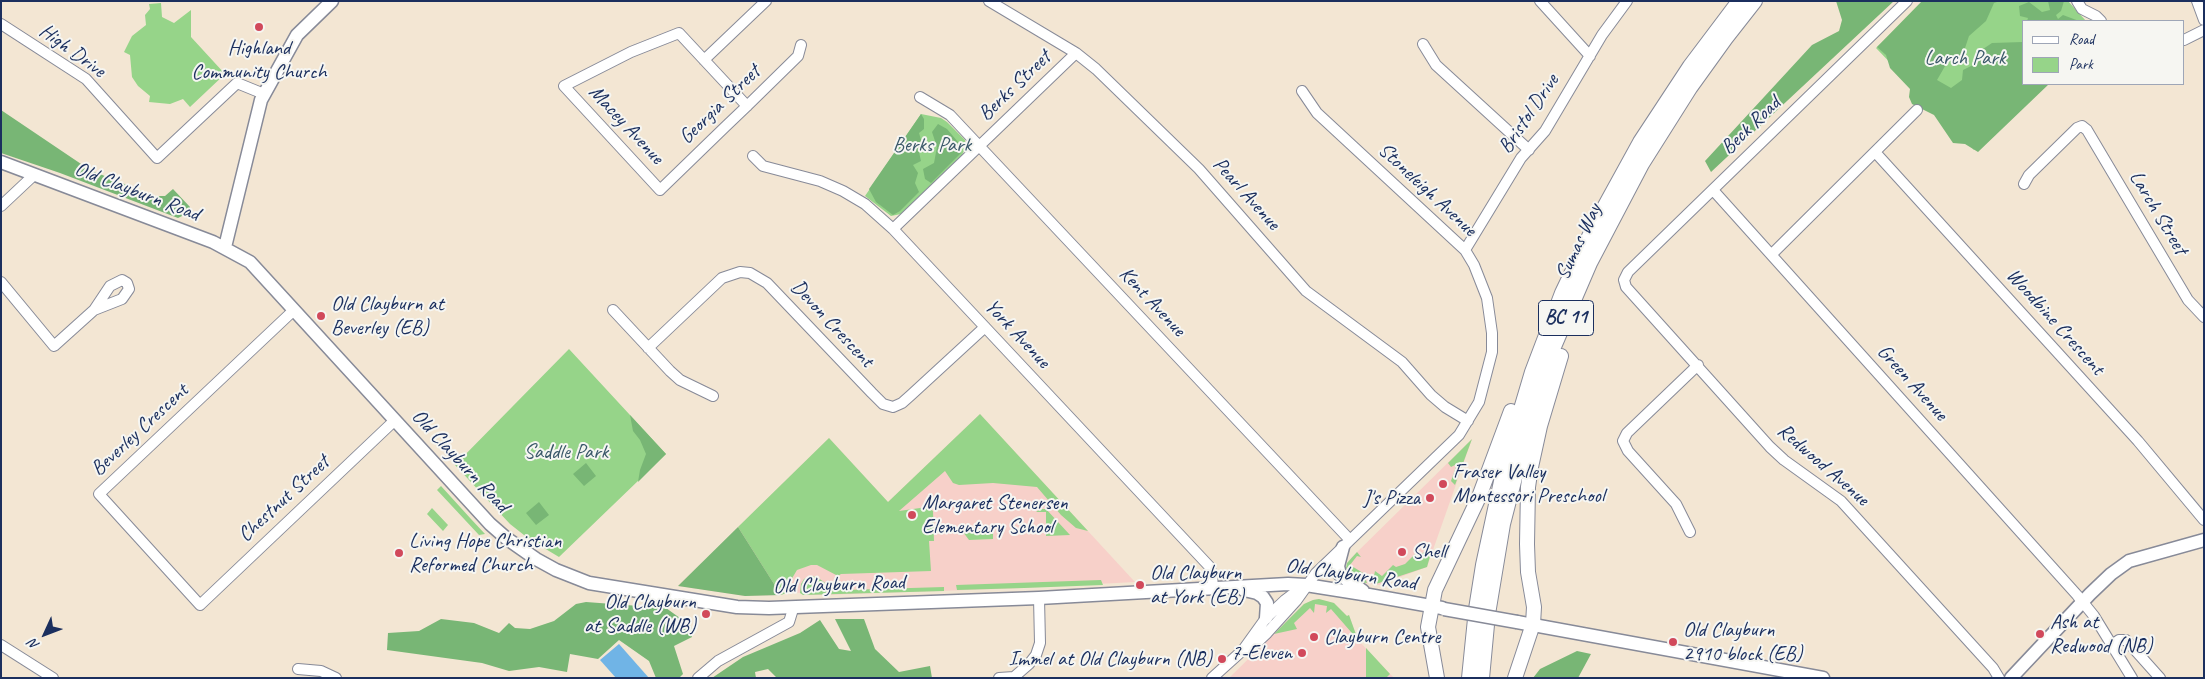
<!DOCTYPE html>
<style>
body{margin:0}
#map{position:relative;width:2205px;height:679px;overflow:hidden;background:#f3e6d3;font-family:Caveat,sans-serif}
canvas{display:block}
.frame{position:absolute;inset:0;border:2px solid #1b2f5e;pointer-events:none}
.legend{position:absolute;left:2022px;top:20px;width:162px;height:65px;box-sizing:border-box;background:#f6f6f2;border:1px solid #9ea6b7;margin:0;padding:6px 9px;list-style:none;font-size:15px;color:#1b2f5e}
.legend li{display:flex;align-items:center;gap:10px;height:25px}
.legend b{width:25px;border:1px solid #9ea6b7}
.north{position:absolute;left:20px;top:609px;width:50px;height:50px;-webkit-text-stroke:4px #f6f6f2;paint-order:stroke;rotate:227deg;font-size:14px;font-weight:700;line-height:20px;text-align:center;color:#1b2f5e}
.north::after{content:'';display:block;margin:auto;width:18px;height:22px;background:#1b2f5e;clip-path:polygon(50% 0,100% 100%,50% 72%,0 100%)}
</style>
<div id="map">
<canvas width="2205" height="679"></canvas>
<div class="frame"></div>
<ul class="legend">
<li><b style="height:6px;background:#fff"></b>Road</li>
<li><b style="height:14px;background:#96d489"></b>Park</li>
</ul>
<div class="north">N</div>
</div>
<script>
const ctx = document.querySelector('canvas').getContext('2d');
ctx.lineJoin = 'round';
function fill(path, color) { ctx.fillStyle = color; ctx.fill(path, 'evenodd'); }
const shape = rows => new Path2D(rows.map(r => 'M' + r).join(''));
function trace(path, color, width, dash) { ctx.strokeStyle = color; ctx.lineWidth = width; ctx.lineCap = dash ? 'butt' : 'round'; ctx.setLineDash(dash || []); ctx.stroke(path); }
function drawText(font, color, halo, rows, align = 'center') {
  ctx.font = font + ' Caveat,sans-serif'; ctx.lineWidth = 4; ctx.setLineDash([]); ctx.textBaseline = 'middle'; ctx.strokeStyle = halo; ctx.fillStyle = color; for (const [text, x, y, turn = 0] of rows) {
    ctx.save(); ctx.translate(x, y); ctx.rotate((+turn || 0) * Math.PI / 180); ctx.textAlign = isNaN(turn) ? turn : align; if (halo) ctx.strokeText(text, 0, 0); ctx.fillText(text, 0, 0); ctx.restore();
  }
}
fill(shape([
 [980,414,1135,582,1024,588,824,595,803,595,802,593,787,592,781,595,745,596,678,586,829,438,888,502],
 [1472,439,1427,567,1379,585,1357,582,1346,568,1351,558],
 [1319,599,1334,603,1347,616,1349,615,1358,640,1394,678,1229,678,1304,604,1313,600]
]), '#f7d0c9');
fill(shape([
 [1925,1,2068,1,2086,21,2024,21,2024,84,1974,150,1876,48],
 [161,3,162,17,174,23,191,10,191,37,225,74,190,107,183,99,170,104,149,102,150,96,138,86,132,77,130,55,124,52,132,36,146,25,145,15,150,9,149,4],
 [921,114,941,118,947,122,965,140,966,147,962,155,901,214,891,216,865,196],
 [569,349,666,454,559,557,529,539,510,524,455,465],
 [980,414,1088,531,1076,528,1061,515,1037,487,993,483,959,485,953,483,945,471,899,511,927,507,933,511,934,541,929,541,931,571,841,574,838,576,817,565,811,565,797,570,791,580,789,592,781,595,738,527,829,438,888,502],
 [1472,439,1455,485,1451,481,1457,464,1451,467,1448,463],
 [441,486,471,519,485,534,479,535,437,490],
 [432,508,448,525,443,531,427,514],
 [1040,509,1046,509,1070,535,1046,536,1046,512,1036,512],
 [993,531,993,539,969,540,963,532],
 [1427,549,1431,553,1427,567,1376,584,1374,576,1375,571,1382,576,1393,565,1396,567,1405,564,1416,553,1420,556],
 [1357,552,1361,557,1357,556,1350,565,1363,573,1367,583,1357,582,1348,573,1346,568,1347,563],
 [810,576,817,577,832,588,844,590,944,587,944,591,803,595,800,593,801,584,804,579],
 [1101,580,1103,585,1024,588,957,590,956,585],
 [1319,599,1334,603,1347,616,1349,615,1358,640,1331,609,1326,613,1327,606,1315,604,1314,613,1310,608,1294,623,1297,629,1274,634,1304,604,1313,600],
 [1366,648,1390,674,1386,678,1366,678]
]), '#96d489');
fill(shape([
 [1836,1,1894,1,1711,172,1705,161,1812,45,1839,31,1842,20],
 [1922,1,2000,1,1994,3,1986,21,1969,36,1963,54,1948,61,1937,80,1951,88,1962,80,1963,70,1973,65,1977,53,1992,43,2023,42,2024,38,2024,84,2049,84,1978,152,1965,144,1953,143,1934,115,1912,104,1909,97,1910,89,1890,68,1886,55,1877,47],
 [2048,1,2064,1,2061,11,2056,15,2058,19,2063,15,2079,21,2027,21,2028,18,2020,16,2019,6,2029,2,2042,12,2050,10],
 [1,110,90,170,154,196,165,196,173,189,190,207,188,213,178,218,60,173,1,153],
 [921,114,924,119,924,129,919,133,922,143,919,152,921,161,913,165,918,173,915,183,919,192,900,211,893,215,876,202,869,189],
 [938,124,947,129,958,142,961,153,931,183,925,179,923,169,934,163,937,147,932,132],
 [630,415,666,454,638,482,640,470,646,454,640,440,633,431],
 [586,463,596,476,584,486,573,474],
 [539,502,549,515,536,525,526,513],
 [738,527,781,595,745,596,678,586],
 [586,602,666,608,691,626,692,637,674,646,683,674,679,678,656,678,649,661,619,640,598,659,570,654,567,672,539,667,509,671,482,663,387,650,388,633,419,631,441,619,474,623,499,633,509,623,515,628,530,629,554,621,576,604],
 [835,619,864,619,875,649,899,672,930,666,932,678,777,678,768,669,755,672,756,678,712,678,743,657,800,633,820,620,839,649,851,651],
 [1577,651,1591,654,1578,678,1533,678,1540,669]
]), '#78b675');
fill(shape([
 [619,644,649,678,616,678,600,660]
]), '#70b4e6');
const minor = shape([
 [989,1,1076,53,1096,69,1199,169,1306,291,1402,362,1431,395,1445,407,1468,421],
 [1540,1,1590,56],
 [1907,1,1628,272,1624,280,1626,287,1770,447,1784,460,1841,501,1993,668,1999,678],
 [2077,1,2082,9,2096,16,2101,21],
 [2197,1,2204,20],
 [1,24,86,79,157,158,237,83,264,94],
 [2184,40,2204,30],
 [1423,44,1436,65,1529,150],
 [704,60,766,1],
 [920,97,950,115,1350,540],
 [747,106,679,33,631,52,564,86,660,190,725,127,747,106,798,56,801,45],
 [1875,152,2138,441,2204,520],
 [753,156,763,166,820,181,843,191,865,204,893,229,1209,566,1212,575,1213,588],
 [2024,184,2029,175,2077,128,2082,126,2087,130,2188,300,2204,317],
 [1713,190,2077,595,2094,616,2132,678],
 [1,206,34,175],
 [893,229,1076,53],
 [1465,250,1521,158,1545,131,1602,35,1627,1],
 [1772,254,1917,110],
 [1,282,54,346,94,310,110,286,122,280,127,283,129,289,122,299,94,310],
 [294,310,99,494,200,605,394,421],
 [613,310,670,371,680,380,713,396],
 [648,348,722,278,740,272,750,273,767,283,872,393,883,404,893,407,902,403,911,395,985,327],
 [1690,532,1676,504,1628,451,1623,441,1627,433,1698,365],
 [1,645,53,678],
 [2112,645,2119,640,2126,640,2160,678],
 [1243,650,1251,648,1267,633,1296,601,1316,573,1459,435,1479,402,1492,352,1492,333,1487,298,1474,265,1465,250,1317,113,1302,91],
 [298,669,321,671,336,678],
 [698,678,718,661,789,622,793,609],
 [999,678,1014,677,1029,664,1036,655,1040,643,1039,598],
 [1212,678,1243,650,1266,618,1285,600,1305,585]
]);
const major = shape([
 [1,162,213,242,250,262,490,524,506,538,536,559,556,570,589,583,737,607,769,608,1039,598,1288,584,1306,585,1369,595,1442,608],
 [225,247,261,100,297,35,332,1],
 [1343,547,1338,566,1340,575,1363,591],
 [1244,590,1257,593,1263,597,1267,603,1266,618],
 [1517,622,1823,678],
 [2011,678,2090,594,2111,574,2129,561,2204,540]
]);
const highway = shape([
 [1437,678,1428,627,1435,590,1479,497,1511,411],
 [1469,678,1476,609,1483,565,1505,463,1532,372,1562,293,1596,222,1640,142,1690,66,1739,1],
 [1482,678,1488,614,1503,524,1528,427,1553,349,1590,263,1642,164,1690,88,1726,38,1755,1],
 [1515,678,1533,624,1534,607,1528,572,1527,544,1528,487,1531,467,1540,426,1561,356]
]);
trace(minor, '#878a98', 12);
trace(major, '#878a98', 15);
trace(highway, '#878a98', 16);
trace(minor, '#fff', 10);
trace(major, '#fff', 12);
trace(highway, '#fff', 14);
const majorBridge = shape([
 [1444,609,1517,622]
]);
trace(majorBridge, '#878a98', 15, []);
trace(majorBridge, '#fff', 12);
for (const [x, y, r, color] of [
 [259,27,5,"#d1495b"],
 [321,316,5,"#d1495b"],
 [1443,484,5,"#d1495b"],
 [1430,498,5,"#d1495b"],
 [912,515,5,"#d1495b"],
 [1402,552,5,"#d1495b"],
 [399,553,5,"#d1495b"],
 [1140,585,5,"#d1495b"],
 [706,614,5,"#d1495b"],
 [2040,634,5,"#d1495b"],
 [1314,637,5,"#d1495b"],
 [1673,642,5,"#d1495b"],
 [1302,653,5,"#d1495b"],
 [1222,659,5,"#d1495b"]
]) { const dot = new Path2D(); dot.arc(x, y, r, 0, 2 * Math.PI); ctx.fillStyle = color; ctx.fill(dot); trace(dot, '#f6f6f2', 2); }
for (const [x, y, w] of [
 [1566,318,55]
]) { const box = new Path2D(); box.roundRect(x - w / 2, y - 17.5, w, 35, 4); ctx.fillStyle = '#f6f6f2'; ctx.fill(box); trace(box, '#1b2f5e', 1); }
drawText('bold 20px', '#1b2f5e', null, [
 ["BC 11",1566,318]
]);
drawText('21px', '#1b2f5e', '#f6f6f2', [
 ["Highland",259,48,"center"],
 ["Community Church",259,72,"center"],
 ["Old Clayburn at",331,304],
 ["Beverley (EB)",331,328],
 ["Fraser Valley",1453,472],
 ["Montessori Preschool",1453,496],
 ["J's Pizza",1420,498,"right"],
 ["Margaret Stenersen",922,503],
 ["Elementary School",922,527],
 ["Living Hope Christian",409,541],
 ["Reformed Church",409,565],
 ["Shell",1412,552],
 ["Old Clayburn",1150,573],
 ["at York (EB)",1150,597],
 ["Old Clayburn",696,602,"right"],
 ["at Saddle (WB)",696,626,"right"],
 ["Ash at",2050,622],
 ["Redwood (NB)",2050,646],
 ["Old Clayburn",1683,630],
 ["2910 block (EB)",1683,654],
 ["Clayburn Centre",1324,637],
 ["7-Eleven",1292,653,"right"],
 ["Immel at Old Clayburn (NB)",1212,659,"right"]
], 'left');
drawText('21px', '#1b2f5e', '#f6f6f2', [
 ["High Drive",72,51,36],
 ["Berks Street",1015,86,-44],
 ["Georgia Street",720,105,-44],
 ["Bristol Drive",1529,114,-56],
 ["Macey Avenue",626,125,47],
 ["Beck Road",1751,126,-44],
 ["Stoneleigh Avenue",1427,190,43],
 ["Old Clayburn Road",137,192,21],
 ["Pearl Avenue",1246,194,48],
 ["Larch Street",2158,213,59],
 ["Sumas Way",1579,242,-65],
 ["Kent Avenue",1152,302,47],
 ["Woodbine Crescent",2055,322,48],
 ["Devon Crescent",832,324,47],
 ["York Avenue",1017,334,47],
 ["Green Avenue",1912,383,48],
 ["Beverley Crescent",140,430,-43],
 ["Old Clayburn Road",460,461,47],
 ["Redwood Avenue",1823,465,41],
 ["Chestnut Street",284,499,-43],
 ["Old Clayburn Road",1351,575,8],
 ["Old Clayburn Road",839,585,-2]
]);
drawText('21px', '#3a5869', '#f6f6f2', [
 ["Larch Park",1965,58],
 ["Berks Park",932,145],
 ["Saddle Park",566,452]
]);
</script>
